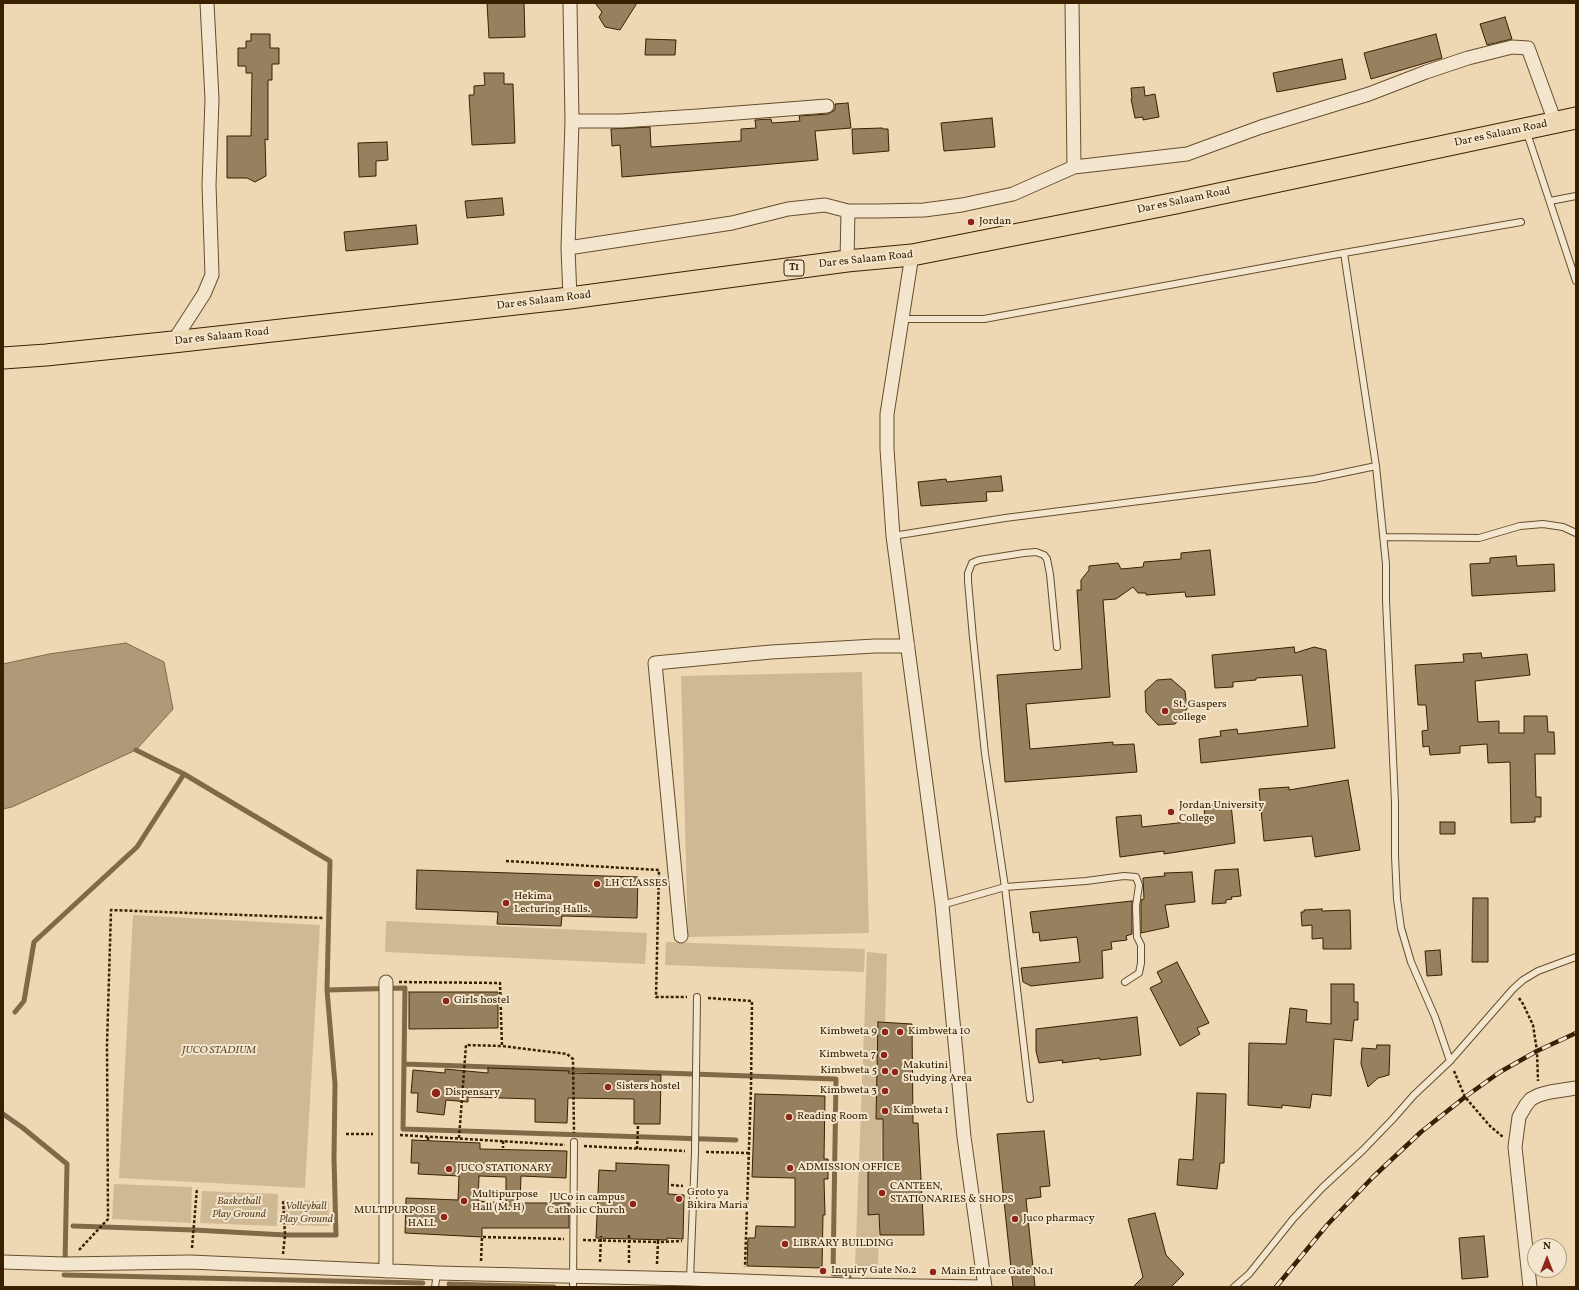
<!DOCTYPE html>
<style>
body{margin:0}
#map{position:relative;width:1579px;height:1290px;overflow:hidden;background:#eed8b4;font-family:Vollkorn,serif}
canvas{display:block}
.frame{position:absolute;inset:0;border:4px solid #392000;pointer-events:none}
.north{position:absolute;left:1527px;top:1238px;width:40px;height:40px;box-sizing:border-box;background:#f4e6ce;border:1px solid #a9977c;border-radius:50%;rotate:0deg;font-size:11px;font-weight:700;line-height:16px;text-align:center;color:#392000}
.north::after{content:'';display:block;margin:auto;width:14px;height:18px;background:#8f2418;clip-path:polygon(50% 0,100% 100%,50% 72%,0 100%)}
</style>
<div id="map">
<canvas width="1579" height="1290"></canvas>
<div class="frame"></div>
<div class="north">N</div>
</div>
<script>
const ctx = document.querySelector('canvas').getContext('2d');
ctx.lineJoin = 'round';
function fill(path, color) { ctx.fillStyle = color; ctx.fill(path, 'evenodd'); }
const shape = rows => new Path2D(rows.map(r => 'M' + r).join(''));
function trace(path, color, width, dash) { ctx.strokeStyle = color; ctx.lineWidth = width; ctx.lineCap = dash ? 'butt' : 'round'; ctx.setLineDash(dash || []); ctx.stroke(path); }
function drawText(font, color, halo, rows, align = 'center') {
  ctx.font = font + ' Vollkorn,serif'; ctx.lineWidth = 4; ctx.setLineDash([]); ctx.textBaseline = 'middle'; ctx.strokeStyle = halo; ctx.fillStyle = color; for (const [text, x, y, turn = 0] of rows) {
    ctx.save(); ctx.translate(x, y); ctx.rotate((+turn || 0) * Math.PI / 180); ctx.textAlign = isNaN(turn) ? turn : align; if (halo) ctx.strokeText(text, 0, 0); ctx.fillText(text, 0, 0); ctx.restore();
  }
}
fill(shape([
 [862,672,869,933,688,937,681,676],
 [133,915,320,925,305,1188,119,1178],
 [386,921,647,933,645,964,385,952],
 [666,942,865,949,864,972,665,965],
 [867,952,887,954,878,1267,855,1267],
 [114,1184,192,1187,191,1223,112,1219],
 [202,1191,278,1194,277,1226,200,1223],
 [283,1200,329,1201,329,1226,283,1225]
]), '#cfb995');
const water = shape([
 [126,643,164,662,173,709,136,750,12,807,3,809,3,664,49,654,126,643]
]);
fill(water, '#b09977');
trace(water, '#806947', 1);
trace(shape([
 [327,990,405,988,404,1064,836,1079,833,1274,849,1274,849,1284],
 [15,1012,24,1001,34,942,137,847,184,774,136,750],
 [404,1064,403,1129,736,1140],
 [3,1114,23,1128,67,1164,65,1263],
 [73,1226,194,1230,285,1235,336,1235,334,1158,335,1084,327,990,330,861,184,774],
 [64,1275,423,1283],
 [449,1284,554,1287]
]), '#806947', 5);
const building = shape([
 [487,3,524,3,525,37,489,38,487,3],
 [595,3,637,3,620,30,605,27,599,17,602,12,595,3],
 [1505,17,1512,39,1487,45,1480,24,1505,17],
 [251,34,270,34,270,48,279,48,279,64,272,64,272,80,268,80,268,140,265,139,266,176,255,182,247,178,227,178,227,136,251,136,252,73,246,73,246,66,238,66,238,48,246,48,246,41,251,41,251,34],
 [1436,34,1442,58,1371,79,1364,53,1436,34],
 [646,39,676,40,675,55,645,55,646,39],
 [1342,59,1346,79,1277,92,1273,73,1342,59],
 [484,73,504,73,504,84,513,84,515,143,472,145,469,95,474,95,474,86,485,85,484,73],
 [1144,87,1145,96,1155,94,1159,117,1143,120,1143,117,1135,118,1131,99,1132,99,1131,88,1144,87],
 [848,103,851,128,815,131,818,160,622,177,620,145,612,146,611,129,650,127,651,147,741,141,741,129,756,128,755,120,771,119,772,123,800,121,799,116,828,114,835,110,835,104,848,103],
 [992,118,995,147,944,151,941,123,992,118],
 [882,128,883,129,888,129,889,151,853,154,852,129,882,128],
 [387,142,388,160,376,161,376,176,359,177,358,143,387,142],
 [502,198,504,215,467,218,465,201,502,198],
 [416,225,418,244,346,251,344,232,416,225],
 [1001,476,1003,491,986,492,987,501,921,506,918,482,946,479,947,482,1001,476],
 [1210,550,1215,595,1186,597,1185,592,1146,595,1146,593,1138,593,1133,587,1116,599,1103,600,1110,697,1026,704,1030,749,1113,742,1113,745,1134,744,1137,772,1005,782,997,675,1082,669,1077,590,1081,590,1081,580,1089,570,1089,566,1118,563,1121,569,1143,567,1144,562,1181,559,1181,553,1210,550],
 [1516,556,1517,566,1554,564,1555,591,1472,596,1470,564,1490,563,1490,558,1516,556],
 [1294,647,1295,653,1314,647,1326,650,1335,748,1201,763,1199,739,1221,736,1220,731,1237,729,1238,734,1308,726,1302,675,1256,678,1256,680,1233,682,1233,687,1215,688,1212,655,1294,647],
 [1481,653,1482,658,1527,654,1530,675,1475,681,1478,722,1499,721,1499,733,1524,733,1524,716,1547,716,1548,732,1554,732,1555,754,1535,754,1536,797,1541,797,1541,817,1535,817,1535,822,1511,823,1510,762,1488,763,1487,744,1460,746,1460,753,1430,755,1429,746,1423,747,1422,731,1428,730,1426,705,1418,705,1415,665,1464,662,1463,654,1481,653],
 [1171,679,1185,691,1187,709,1175,724,1158,725,1146,712,1145,691,1157,680,1171,679],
 [1348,780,1360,850,1315,857,1312,836,1264,841,1259,789,1289,787,1289,790,1348,780],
 [1231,804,1235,843,1164,854,1164,851,1120,857,1116,817,1141,815,1142,827,1205,820,1204,806,1231,804],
 [1440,822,1455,822,1455,834,1440,834,1440,822],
 [1238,869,1241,896,1231,897,1232,899,1226,900,1226,903,1212,904,1215,870,1238,869],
 [417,870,638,877,637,918,562,916,561,926,497,924,498,912,416,909,417,870],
 [1192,872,1195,902,1165,905,1169,927,1141,933,1141,900,1144,899,1143,878,1165,876,1164,873,1192,872],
 [1473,898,1488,898,1488,962,1472,962,1473,898],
 [1132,901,1132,934,1126,936,1127,940,1111,942,1112,949,1102,951,1103,978,1031,986,1023,982,1021,968,1080,962,1077,937,1040,941,1039,932,1033,933,1030,912,1132,901],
 [1322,909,1322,911,1350,910,1351,949,1323,949,1323,938,1312,939,1312,925,1302,926,1301,912,1304,912,1304,910,1322,909],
 [1440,950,1442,975,1427,976,1425,951,1440,950],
 [1177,962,1209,1023,1197,1028,1200,1034,1180,1046,1150,988,1162,982,1157,972,1177,962],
 [1331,984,1354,984,1354,1002,1358,1002,1358,1020,1354,1020,1352,1041,1334,1039,1331,1096,1312,1094,1310,1108,1282,1105,1282,1108,1248,1105,1249,1043,1286,1044,1290,1008,1307,1010,1306,1022,1331,1024,1331,984],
 [409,992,498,992,498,1028,409,1029,409,992],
 [1137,1017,1141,1055,1100,1060,1100,1058,1062,1063,1063,1060,1039,1063,1036,1051,1036,1029,1137,1017],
 [878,1022,912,1024,913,1123,918,1123,924,1235,880,1235,879,1214,868,1215,868,1171,883,1171,883,1119,876,1119,878,1022],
 [1377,1045,1390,1045,1389,1075,1378,1078,1368,1087,1361,1064,1362,1048,1376,1049,1377,1045],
 [488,1068,569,1071,568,1073,661,1075,660,1124,634,1124,634,1099,568,1098,567,1123,535,1122,535,1099,468,1097,468,1102,446,1100,444,1115,417,1112,418,1093,411,1093,413,1070,445,1073,445,1069,488,1073,488,1068],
 [1197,1093,1226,1094,1224,1163,1220,1163,1217,1189,1177,1185,1179,1159,1193,1160,1197,1093],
 [755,1094,825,1096,824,1159,828,1159,828,1179,824,1179,825,1215,823,1215,822,1268,747,1266,748,1238,755,1238,756,1226,795,1227,795,1178,752,1177,755,1094],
 [1044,1131,1050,1186,1040,1187,1041,1197,1026,1199,1035,1287,1013,1287,997,1134,1044,1131],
 [412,1140,480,1143,480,1149,567,1151,566,1178,521,1176,520,1203,569,1203,569,1228,482,1228,482,1237,405,1233,406,1198,458,1200,459,1176,418,1174,419,1163,411,1163,412,1140],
 [479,1176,506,1177,506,1203,478,1201,479,1176],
 [616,1163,669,1165,668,1194,684,1195,683,1239,667,1238,667,1240,596,1238,599,1170,616,1171,616,1163],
 [1155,1213,1166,1255,1184,1274,1171,1287,1133,1287,1143,1277,1128,1219,1155,1213],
 [1484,1236,1488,1277,1462,1279,1459,1238,1484,1236]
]);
fill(building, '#97805e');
trace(building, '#392000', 1);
const service = shape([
 [1527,133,1576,281],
 [1550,201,1576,196],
 [1344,253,1376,466],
 [902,319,984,319,1344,253,1521,222],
 [893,536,1005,518,1314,479,1376,466,1386,564,1386,600,1395,803,1395,856,1397,899,1401,928,1411,962,1435,1017,1450,1061],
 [1384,537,1479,538,1520,526,1543,524,1563,527,1576,533],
 [942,905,1005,887,1086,881,1124,876,1136,877,1139,885,1136,906,1137,937,1141,945,1141,963,1139,973,1125,982],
 [1030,1099,1005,887,985,754,973,638,968,581,968,573,972,563,979,560,1024,553,1036,552,1044,555,1047,559,1050,574,1057,647],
 [690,1279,695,1152,697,997],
 [435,1287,437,1273],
 [573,1287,574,1142],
 [1234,1287,1249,1274,1293,1219,1322,1188,1363,1150,1392,1120,1414,1095,1450,1061,1513,989,1523,980,1538,971,1576,957]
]);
const minor = shape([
 [570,3,572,121,568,248,570,298],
 [1072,3,1074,167],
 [572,121,621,121,698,116,827,106],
 [568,248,732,223,788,209,825,205,848,211,879,211,924,210,962,205,1013,194,1074,167,1187,154,1261,127,1369,94,1426,72,1468,58,1512,47,1528,48,1555,122],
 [912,255,887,414,887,449,893,536,942,905,964,1137,985,1287],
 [847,261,848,211],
 [173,342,204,294,212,275,209,185,212,99,207,3],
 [681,936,655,663,771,652,875,646,908,646],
 [3,1262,65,1264,190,1262,437,1273,690,1279,849,1285,985,1287],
 [386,1271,386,982],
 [1530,1287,1515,1147,1519,1117,1526,1105,1531,1099,1539,1095,1550,1092,1576,1088]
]);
const trunk = shape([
 [3,358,46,355,173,342,570,298,847,261,912,255,1176,203,1576,118]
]);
trace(service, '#664e2d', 8);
trace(minor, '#664e2d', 15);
trace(trunk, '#392000', 23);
trace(shape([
 [506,861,659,870,656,997,687,997],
 [399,982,500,983,502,1046,567,1054,573,1059,574,1133],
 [708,998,752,1001,751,1088,745,1267],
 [1519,998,1523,1004,1533,1025,1537,1051,1538,1081],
 [1454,1071,1465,1097,1490,1126,1503,1137],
 [346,1134,373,1134],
 [400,1135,565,1145],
 [428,1137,428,1142],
 [459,1138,466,1045,502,1046],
 [503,1141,503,1148],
 [584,1146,685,1151],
 [637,1149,638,1126],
 [706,1152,749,1153],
 [671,1185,683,1186],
 [583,1240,658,1242,658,1237],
 [192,1248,197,1188],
 [79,1250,108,1219,107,1045,111,910,323,918],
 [283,1254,285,1235,283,1200],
 [481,1261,482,1237,564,1239],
 [600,1262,601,1236],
 [629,1263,629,1235],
 [657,1264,658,1242,682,1241]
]), '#392000', 2.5, [3, 2]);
trace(service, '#f4e6ce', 6);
trace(minor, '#f4e6ce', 13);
trace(trunk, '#eed8b4', 21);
const rail = shape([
 [1276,1287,1327,1225,1373,1177,1421,1132,1465,1097,1500,1072,1537,1051,1576,1033]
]);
trace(rail, '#392000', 4.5);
trace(rail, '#f4e6ce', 3, [9]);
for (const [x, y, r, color] of [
 [971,222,4,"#8f2418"],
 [1165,711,4,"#8f2418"],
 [1171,812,4,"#8f2418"],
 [597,884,4,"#8f2418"],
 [506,903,4,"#8f2418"],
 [446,1001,4,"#8f2418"],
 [885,1032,4,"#8f2418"],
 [900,1032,4,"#8f2418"],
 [884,1055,4,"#8f2418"],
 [885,1071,4,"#8f2418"],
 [895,1072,4,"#8f2418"],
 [608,1087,4,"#8f2418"],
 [885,1091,4,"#8f2418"],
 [436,1093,5,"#8f2418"],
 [885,1111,4,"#8f2418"],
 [789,1117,4,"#8f2418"],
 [790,1168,4,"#8f2418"],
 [449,1169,4,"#8f2418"],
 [882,1193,4,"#8f2418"],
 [679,1199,4,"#8f2418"],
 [464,1201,4,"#8f2418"],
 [633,1204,4,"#8f2418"],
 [444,1217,4,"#8f2418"],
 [1015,1219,4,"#8f2418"],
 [785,1244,4,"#8f2418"],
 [823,1271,4,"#8f2418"],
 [933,1272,4,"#8f2418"]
]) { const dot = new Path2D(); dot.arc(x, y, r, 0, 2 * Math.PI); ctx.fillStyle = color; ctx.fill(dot); trace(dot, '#f4e6ce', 1.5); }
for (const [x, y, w] of [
 [794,268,20]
]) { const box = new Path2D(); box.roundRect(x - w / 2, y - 8, w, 16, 3); ctx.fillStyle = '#f4e6ce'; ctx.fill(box); trace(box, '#392000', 1); }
drawText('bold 10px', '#392000', null, [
 ["T1",794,268]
]);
drawText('11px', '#392000', '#f4e6ce', [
 ["Dar es Salaam Road",1501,134,-12],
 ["Dar es Salaam Road",1184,201,-12],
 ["Dar es Salaam Road",866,260,-6],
 ["Dar es Salaam Road",544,301,-7],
 ["Dar es Salaam Road",222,337,-6]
]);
drawText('11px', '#392000', '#f4e6ce', [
 ["Jordan",979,222],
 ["St. Gaspers",1173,705],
 ["college",1173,718],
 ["Jordan University",1179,806],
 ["College",1179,819],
 ["LH CLASSES",605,884],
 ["Hekima",514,897],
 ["Lecturing Halls.",514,910],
 ["Girls hostel",454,1001],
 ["Kimbweta 9",877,1032,"right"],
 ["Kimbweta 10",908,1032],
 ["Kimbweta 7",876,1055,"right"],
 ["Makutini",903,1066],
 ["Studying Area",903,1079],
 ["Kimbweta 5",877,1071,"right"],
 ["Sisters hostel",616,1087],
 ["Kimbweta 3",877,1091,"right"],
 ["Dispensary",445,1093],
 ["Kimbweta 1",893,1111],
 ["Reading Room",797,1117],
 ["ADMISSION OFFICE",798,1168],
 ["JUCO STATIONARY",457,1169],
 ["CANTEEN,",890,1187],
 ["STATIONARIES & SHOPS",890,1200],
 ["Groto ya",687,1193],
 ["Bikira Maria",687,1206],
 ["Multipurpose",472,1195],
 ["Hall (M. H)",472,1208],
 ["JUCo in campus",625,1198,"right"],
 ["Catholic Church",625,1211,"right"],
 ["MULTIPURPOSE",436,1211,"right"],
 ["HALL",436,1224,"right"],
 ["Juco pharmacy",1023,1219],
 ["LIBRARY BUILDING",793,1244],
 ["Inquiry Gate No.2",831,1271],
 ["Main Entrace Gate No.1",941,1272]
], 'left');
drawText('italic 11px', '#5e4625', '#f4e6ce', [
 ["JUCO STADIUM",219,1051],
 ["Basketball",239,1202],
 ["Play Ground",239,1215],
 ["Volleyball",306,1207],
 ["Play Ground",306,1220]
]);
</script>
